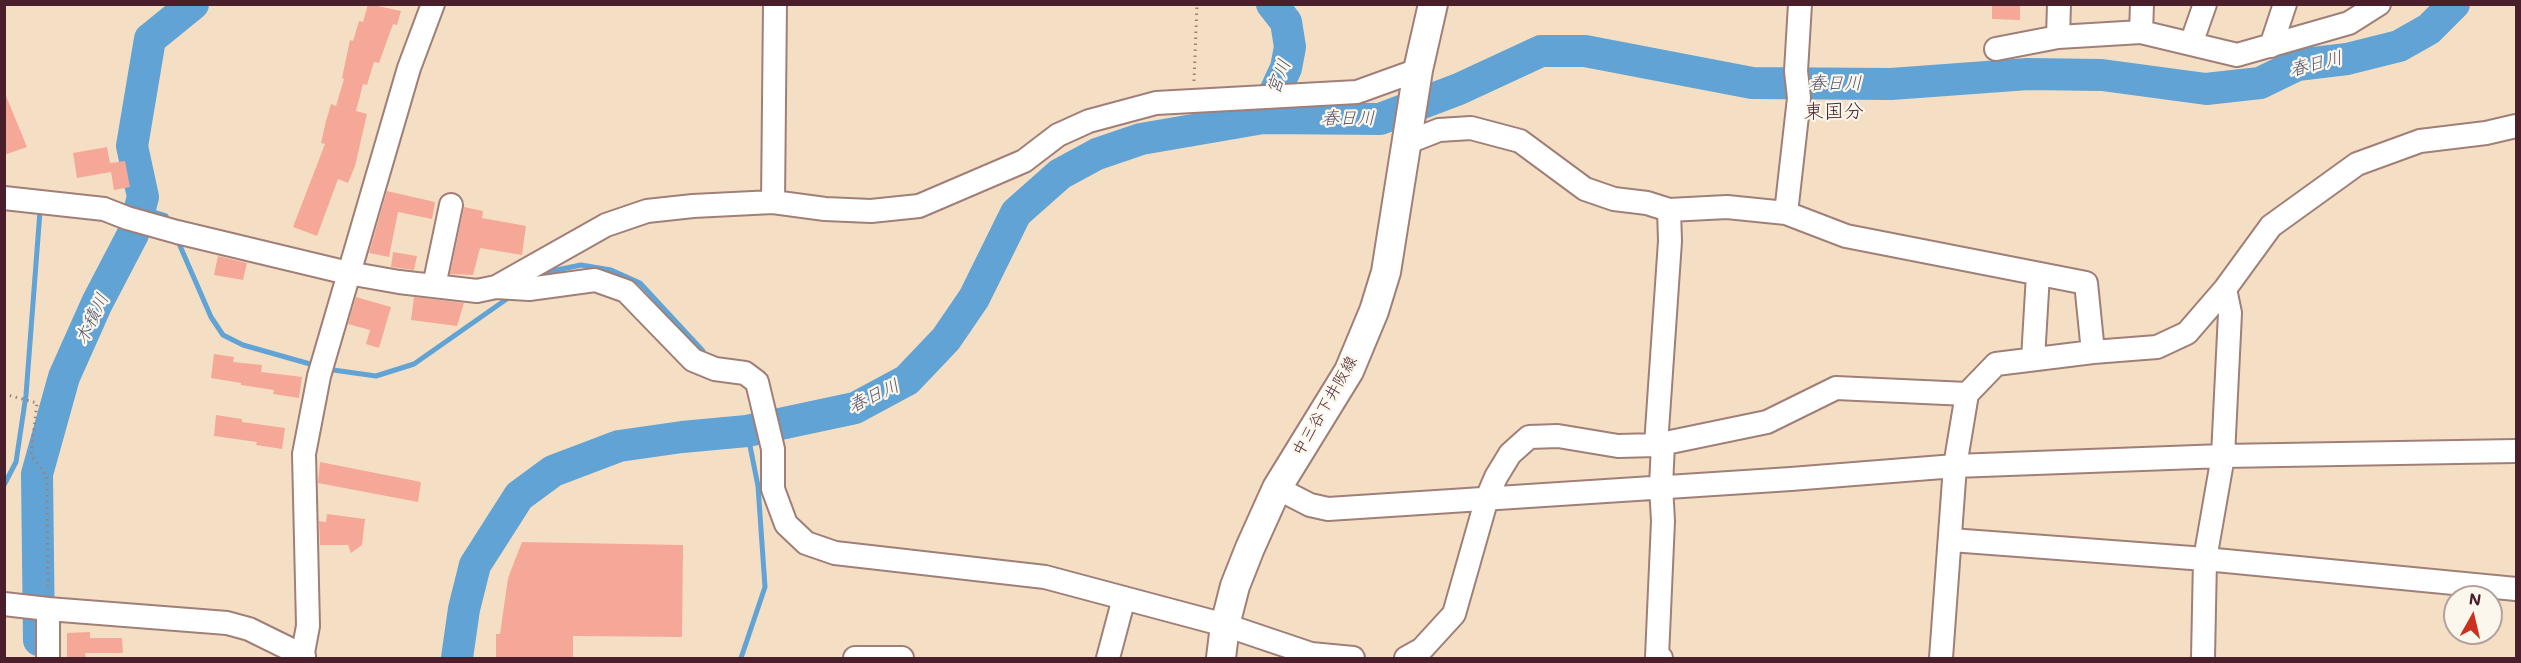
<!DOCTYPE html>
<meta charset="utf-8">
<style>
body{margin:0}
#map{position:relative;width:2521px;height:663px;overflow:hidden;background:#f5dfc4;font-family:Mali,sans-serif}
canvas{display:block}
.frame{position:absolute;inset:0;border:6px solid #4a1f2b;pointer-events:none}
.north{position:absolute;left:2443px;top:585px;width:60px;height:60px;box-sizing:border-box;background:#fbf7ec;border:2px solid #b4a19f;border-radius:50%;rotate:8deg;font-size:16px;font-weight:700;line-height:24px;text-align:center;color:#4a1f2b}
.north::after{content:'';display:block;margin:auto;width:21px;height:27px;background:#c8321e;clip-path:polygon(50% 0,100% 100%,50% 72%,0 100%)}
</style>
<div id="map">
<canvas width="2521" height="663"></canvas>
<div class="frame"></div>
<div class="north">N</div>
</div>
<script>
const ctx = document.querySelector('canvas').getContext('2d');
ctx.lineJoin = 'round';
const shape = rows => new Path2D(rows.map(r => 'M' + r).join(''));
function trace(path, color, width, dash) { ctx.strokeStyle = color; ctx.lineWidth = width; ctx.lineCap = dash ? 'butt' : 'round'; ctx.setLineDash(dash || []); ctx.stroke(path); }
function fill(path, color) { ctx.fillStyle = color; ctx.fill(path, 'evenodd'); }
function drawText(font, color, halo, rows, align = 'center') {
  ctx.font = font + ' Mali,"Klee One",sans-serif'; ctx.lineWidth = 4.5; ctx.setLineDash([]); ctx.textBaseline = 'middle'; ctx.strokeStyle = halo; ctx.fillStyle = color; for (const [text, x, y, turn = 0] of rows) {
    ctx.save(); ctx.translate(x, y); ctx.rotate((+turn || 0) * Math.PI / 180); ctx.textAlign = isNaN(turn) ? turn : align; if (halo) ctx.strokeText(text, 0, 0); ctx.fillText(text, 0, 0); ctx.restore();
  }
}
trace(shape([
 [140,208,166,216,169,222],
 [177,239,211,317,223,335,243,345,317,366],
 [536,279,547,272,581,265,611,270,640,283,703,351],
 [326,369,376,376,414,364,511,296],
 [4,485,16,462,26,395,40,211],
 [741,658,765,587,758,486,747,431]
]), '#60a3d4', 5);
trace(shape([
 [1263,118,1286,68,1290,47,1286,22,1272,4],
 [39,640,37,474,64,377,97,303,133,234,143,197,132,146,150,39,193,4],
 [457,658,464,609,475,565,519,496,553,471,619,446,682,437,747,431,855,408,907,380,946,339,974,298,1016,213,1060,174,1097,154,1141,139,1263,118,1380,119,1459,89,1541,51,1585,51,1752,83,1891,84,2028,74,2102,75,2206,89,2260,83,2297,65,2347,59,2399,46,2429,29,2454,4]
]), '#60a3d4', 32);
fill(shape([
 [368,4,401,11,397,25,393,24,379,63,374,62,367,85,363,84,356,111,367,114,355,166,348,183,338,179,317,236,293,227,325,144,321,143,326,121,331,104,336,106,344,79,342,78,350,40,353,41,359,21,363,22],
 [1992,4,2020,4,2020,20,1992,19],
 [4,91,27,147,4,155],
 [107,147,110,163,125,161,130,187,114,190,111,172,77,178,73,153],
 [387,191,435,202,432,219,398,212,389,257,369,253],
 [464,207,483,211,482,218,526,226,522,255,480,248,473,275,450,274],
 [393,252,417,256,414,270,391,267],
 [218,256,247,263,243,280,214,275],
 [356,297,391,307,379,348,366,344,370,330,348,324],
 [414,297,464,303,457,326,411,320],
 [214,354,234,357,233,362,262,365,261,372,302,377,299,398,273,394,274,390,241,385,241,383,211,378],
 [216,415,242,419,242,422,285,428,282,449,256,445,257,442,214,436],
 [320,462,421,482,418,502,318,483],
 [327,514,365,519,362,545,351,553,348,545,320,545,319,521,326,522],
 [522,542,683,545,682,637,573,636,573,658,496,658,496,634,500,634,508,578],
 [90,632,90,638,122,638,123,653,85,653,86,658,67,658,67,633]
]), '#f5a898');
const minor = shape([
 [2141,32,2142,4],
 [2058,37,2059,4],
 [2191,44,2205,4],
 [2271,46,2285,4],
 [1996,49,2058,37,2141,32,2237,55,2349,23,2379,4],
 [1406,143,1439,130,1471,128,1520,141,1585,189,1614,199,1647,203,1669,210,1727,207,1786,213,1846,236,2086,283,2093,352],
 [4,198,104,209,127,218,177,232,348,273,399,282,477,291,496,287,529,289,595,280,626,291,693,360,715,369,745,373,757,382,773,449,773,489,786,524,806,543,835,553,1045,577,1225,625,1311,654,1353,658],
 [773,202,775,4],
 [1786,213,1799,98,1796,71,1800,4],
 [434,286,451,205],
 [496,287,606,225,647,211,693,206,773,202,825,209,871,211,919,206,1024,161,1058,135,1089,121,1156,103,1357,92,1418,70],
 [2033,359,2038,274],
 [1656,445,1670,241,1669,210],
 [1277,488,1310,505,1328,509,1791,479,1955,466,2223,456,2516,451],
 [1951,540,2205,559,2516,589],
 [4,604,48,609],
 [48,658,48,609,227,623,249,629,304,656],
 [302,658,308,626,304,454,319,376,409,68,433,4],
 [855,658,902,658],
 [1108,658,1124,598],
 [1406,658,1422,649,1454,614,1487,498,1496,477,1510,454,1529,437,1558,436,1618,446,1656,445,1767,422,1836,388,1967,394],
 [1661,658,1657,657,1663,521,1661,486,1663,444],
 [1941,658,1955,466,1967,394,1996,364,2093,352,2157,347,2187,333,2225,289,2271,226,2357,164,2420,141,2486,133,2516,126],
 [2203,658,2205,559,2223,456,2230,313,2225,289]
]);
const major = shape([
 [1221,658,1225,625,1235,586,1250,548,1277,488,1349,371,1374,311,1386,272,1418,70,1433,4]
]);
trace(minor, '#a07f78', 26);
trace(major, '#a07f78', 32);
trace(shape([
 [1194,81,1197,4],
 [4,394,37,403,31,455,47,476,48,590]
]), '#a07f78', 3, [1.5, 4.5]);
trace(minor, '#fff', 22);
trace(major, '#fff', 28);
drawText('16px', '#4a1f2b', '#fbf7ec', [
 ["中三谷下井阪線",1325,406,-60]
]);
drawText('italic 18px', '#53546f', '#fbf7ec', [
 ["春日川",2316,64,-14],
 ["宮川",1279,77,-69],
 ["春日川",1835,83],
 ["春日川",1348,118],
 ["木積川",92,319,-64],
 ["春日川",874,396,-25]
]);
drawText('20px', '#4a1f2b', '#fbf7ec', [
 ["東国分",1834,112]
]);
</script>
